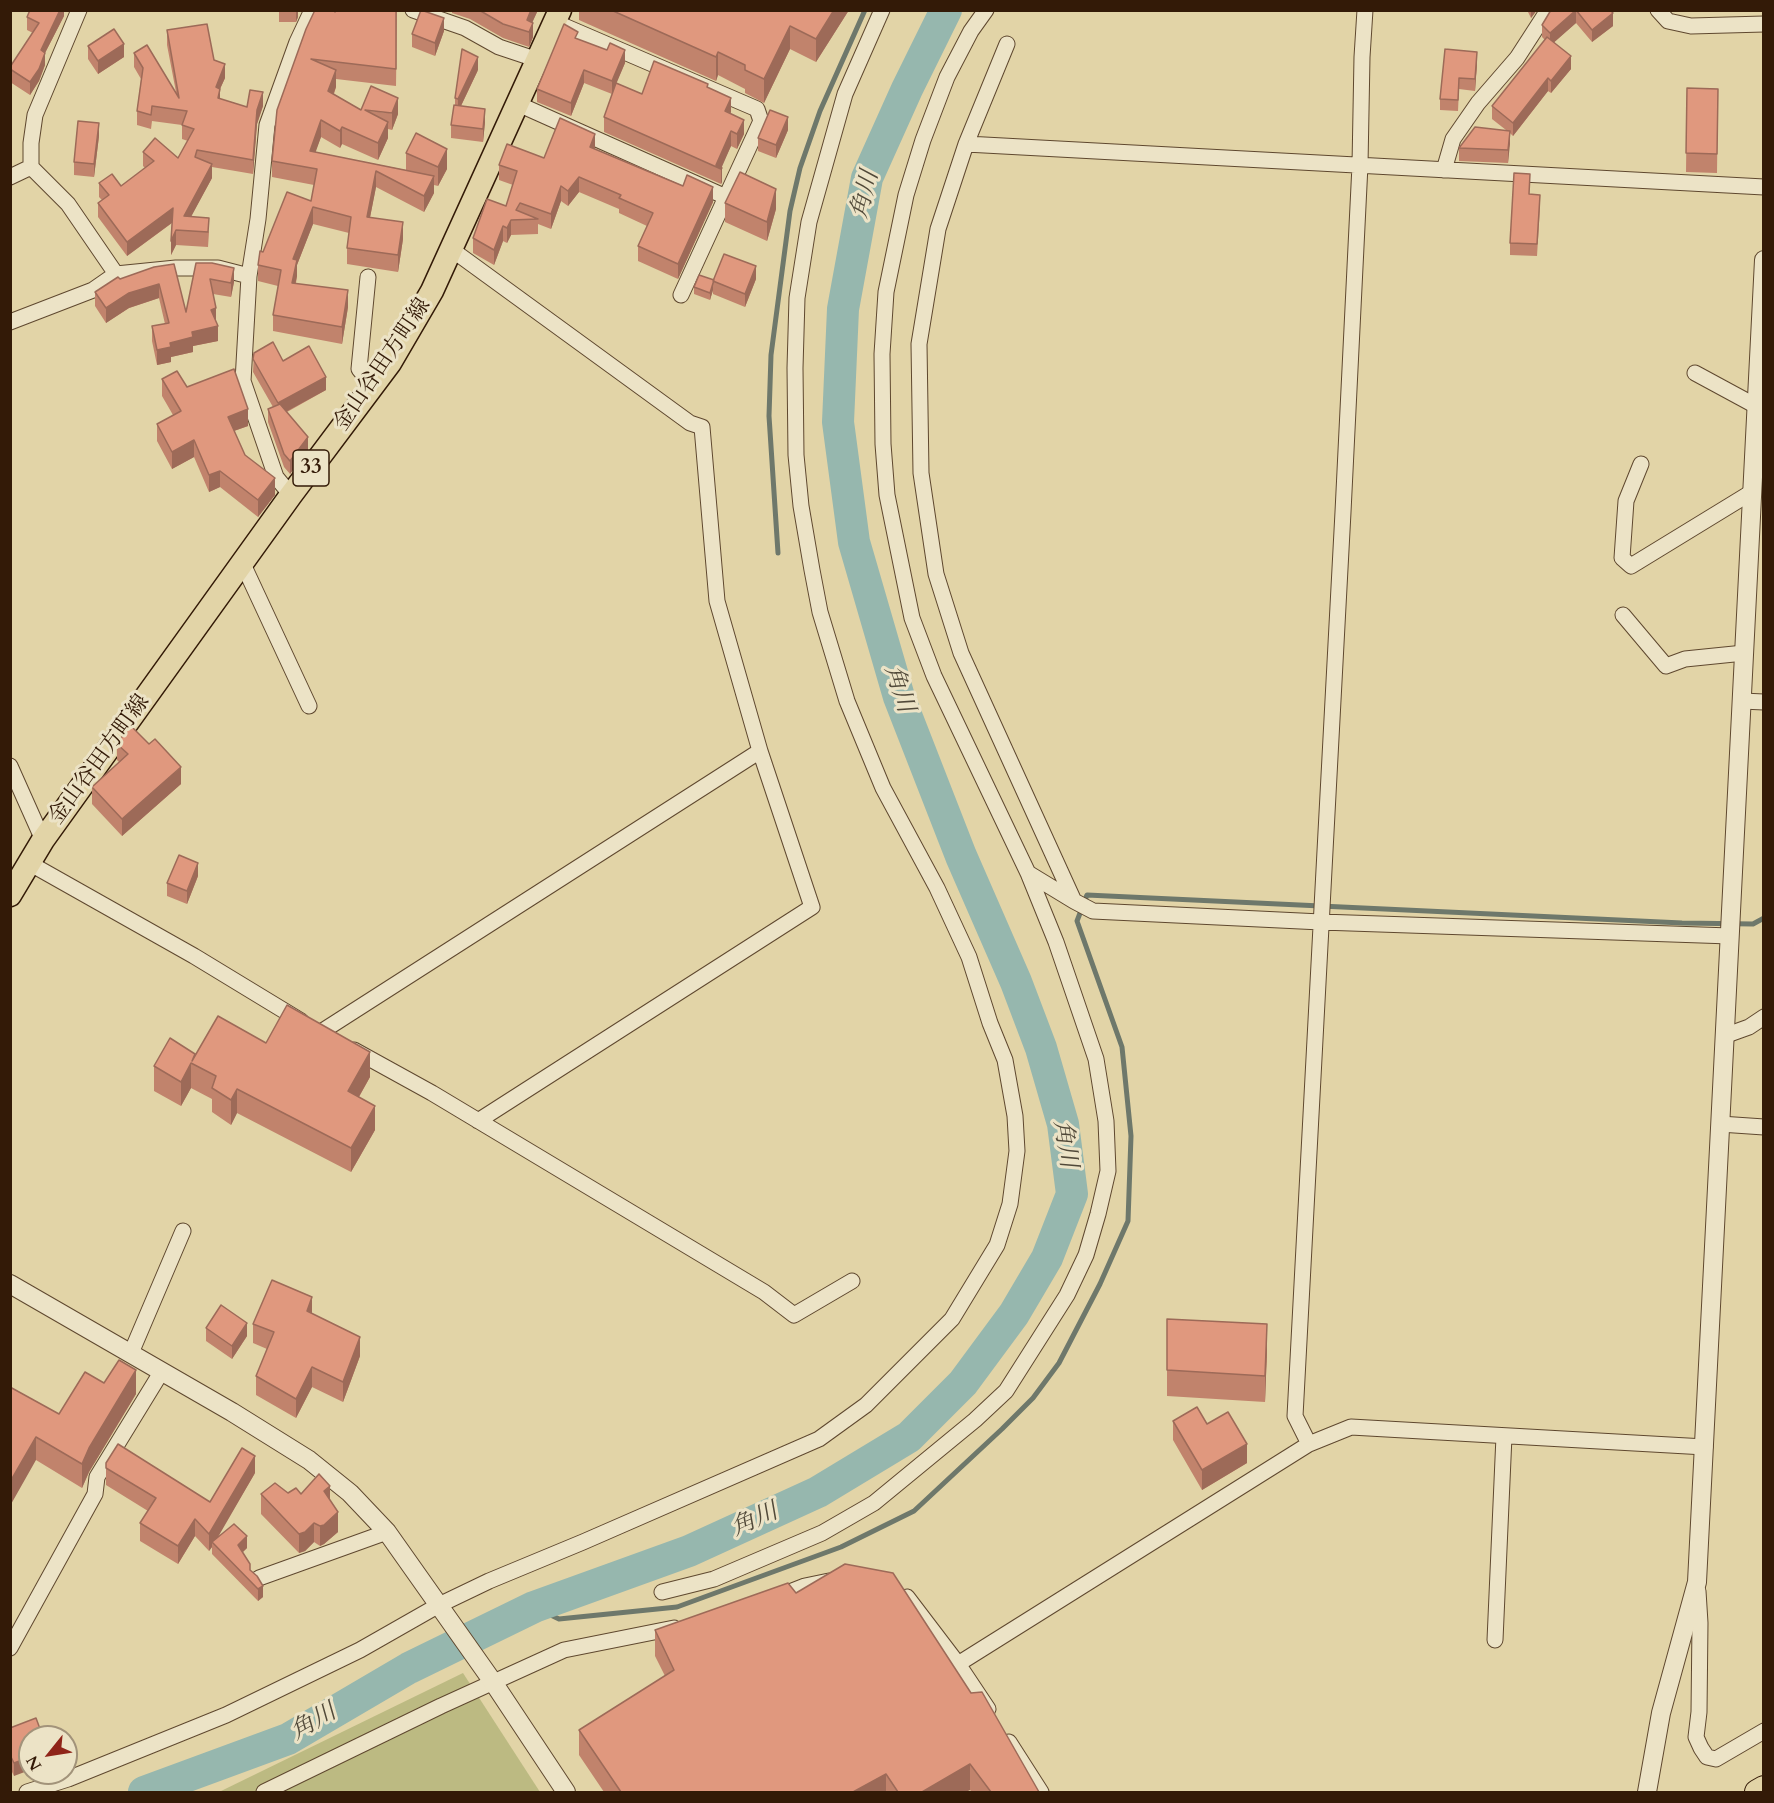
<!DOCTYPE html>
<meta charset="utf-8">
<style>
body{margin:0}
#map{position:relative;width:1774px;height:1803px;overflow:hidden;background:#e2d4a7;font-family:Cardo,serif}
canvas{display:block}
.frame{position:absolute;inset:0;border:12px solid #331a07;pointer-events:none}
.north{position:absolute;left:18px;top:1725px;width:60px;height:60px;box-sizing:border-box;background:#ece3c6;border:2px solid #a2937a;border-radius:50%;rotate:240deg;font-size:16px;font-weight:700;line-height:24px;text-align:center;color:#331a07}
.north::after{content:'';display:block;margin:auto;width:21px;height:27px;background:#8f2418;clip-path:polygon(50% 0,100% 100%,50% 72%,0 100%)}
</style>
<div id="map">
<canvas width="1774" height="1803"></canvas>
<div class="frame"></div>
<div class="north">N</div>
</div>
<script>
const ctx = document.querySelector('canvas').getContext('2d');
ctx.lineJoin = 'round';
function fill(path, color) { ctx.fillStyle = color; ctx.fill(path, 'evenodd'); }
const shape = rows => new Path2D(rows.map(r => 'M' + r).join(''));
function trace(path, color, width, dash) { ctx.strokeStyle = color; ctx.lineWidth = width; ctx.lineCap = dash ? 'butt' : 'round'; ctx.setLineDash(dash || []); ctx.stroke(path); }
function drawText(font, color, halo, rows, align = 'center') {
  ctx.font = font + ' Cardo,"Noto Serif JP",serif'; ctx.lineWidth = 6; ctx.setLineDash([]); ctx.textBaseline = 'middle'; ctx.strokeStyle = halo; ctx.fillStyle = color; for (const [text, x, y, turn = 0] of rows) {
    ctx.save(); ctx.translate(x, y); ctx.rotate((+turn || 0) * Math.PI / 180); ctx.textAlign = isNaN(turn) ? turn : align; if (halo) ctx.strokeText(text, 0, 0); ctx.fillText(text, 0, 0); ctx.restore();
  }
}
fill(shape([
 [463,1673,540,1792,219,1792]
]), '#bcba82');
trace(shape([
 [778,553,769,416,771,355,790,211,800,168,820,111,865,10],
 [534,1607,559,1619,677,1607,841,1547,914,1511,1002,1429,1033,1398,1059,1363,1100,1284,1128,1221,1131,1136,1122,1047,1077,921,1087,895,1682,923,1753,924,1764,918]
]), '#6e786b', 5);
trace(shape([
 [144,1792,288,1739,409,1668,534,1607,689,1551,818,1492,909,1437,963,1383,1014,1314,1047,1258,1072,1194,1063,1124,1041,1048,1016,982,961,856,899,697,854,542,838,422,843,309,867,178,907,89,946,10]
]), '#96b7ae', 32);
const minor = shape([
 [413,10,465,28,499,47,538,60],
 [986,10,971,31,947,77,923,140,906,195,886,292,882,354,883,444,887,495,912,618,934,676,1028,873,1074,901],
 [1658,10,1668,21,1691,26,1764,24],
 [557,23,757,109,761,121,726,197],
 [518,104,726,197,681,295],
 [966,144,1007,44],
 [31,167,31,143,35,115,79,10],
 [1444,170,1453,139,1478,103,1517,58,1548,10],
 [10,177,31,167,68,204,116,274,176,268,218,268,249,276],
 [451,249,690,423,702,427,717,601,760,751],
 [368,277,359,369,373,386],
 [10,322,93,290,116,274],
 [1695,373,1756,406],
 [1641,464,1626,501,1622,558,1631,566,1752,492],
 [291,495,276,477,243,381,249,276,258,219,267,125,297,42,312,10],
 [242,562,309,706],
 [1623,615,1666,666,1685,659,1744,653],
 [1742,701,1764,702],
 [10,766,43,840],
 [29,863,194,956,301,1021],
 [1730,936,1321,922,1093,911,1074,901,961,653,936,574,921,473,919,344,938,229,966,144,1764,187],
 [321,1032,760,751,812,907,478,1121],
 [1724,1036,1749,1027,1764,1017],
 [354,1050,432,1093,764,1292,794,1315,852,1281],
 [1720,1124,1764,1127],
 [131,1353,183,1231],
 [1309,1444,1295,1416,1343,512,1360,165,1362,57,1365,10],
 [259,1578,387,1532],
 [1698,1591,1700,1623,1699,1712,1696,1737,1701,1748,1707,1757,1716,1759,1764,1731],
 [662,1592,714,1579,822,1533,874,1503,975,1420,1006,1391,1067,1295,1086,1255,1098,1214,1108,1171,1106,1121,1096,1059,1056,942,1028,873],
 [777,1597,805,1586,829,1581],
 [907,1597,958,1664,988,1709],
 [1495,1640,1504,1436],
 [10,1648,95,1494,97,1477,162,1371],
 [958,1664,1309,1444,1351,1427,1705,1447],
 [1009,1742,1041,1792],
 [27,1792,68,1779,226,1715,360,1650,439,1605,489,1581,583,1542,819,1439,866,1405,952,1319,997,1245,1010,1204,1017,1151,1015,1116,1005,1060,990,1023,969,957,937,888,883,788,847,701,820,612,812,570,801,506,796,455,795,368,797,298,809,222,845,94,882,10],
 [264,1792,441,1706,564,1650,674,1628]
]);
const tertiary = shape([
 [10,1284,232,1412,309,1460,350,1493,387,1532,493,1682,566,1792],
 [1647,1792,1661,1713,1697,1582,1764,260]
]);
const primary = shape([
 [10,895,43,840,291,495,390,363,432,291,560,10]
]);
const trunk = shape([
 [1757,1792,1764,1788]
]);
trace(minor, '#5f482f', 17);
trace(tertiary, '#5f482f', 20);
trace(primary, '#331a07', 25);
trace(trunk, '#331a07', 26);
trace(minor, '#ece3c6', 15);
trace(tertiary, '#ece3c6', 18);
trace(primary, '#e2d4a7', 22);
trace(trunk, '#e2d4a7', 24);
fill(shape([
 [64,10,64,16,45,53,45,65,39,81,30,95,10,82,10,67,33,33,27,30,27,17],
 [279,10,298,10,298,17,296,22,279,22],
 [397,10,396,86,336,79,336,87,334,94,361,110,398,114,392,130,388,129,388,138,378,160,342,144,340,148,321,137,315,152,406,170,406,153,447,169,438,186,434,185,434,193,424,212,376,187,370,217,403,239,398,272,347,264,347,248,349,233,313,224,297,265,297,276,296,283,348,307,342,344,273,331,273,315,278,286,258,281,258,265,263,252,311,201,314,185,272,177,272,161,277,110,335,12],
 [452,10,538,10,532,22,533,37,529,47,503,38,470,19,452,13],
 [579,10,849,10,816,62,790,49,764,103,745,93,745,89,718,75,716,81,579,20],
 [1527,10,1537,10,1531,18],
 [1551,10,1614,10,1612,12,1613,26,1592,42,1576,23,1554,42,1571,69,1551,93,1548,91,1513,136,1510,133,1508,163,1459,161,1459,148,1506,130,1492,119,1492,106,1545,40,1542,37,1542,25],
 [167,30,214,60,225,78,220,89,220,99,247,107,263,106,257,124,253,174,212,167,212,178,191,216,209,232,208,247,176,245,171,255,172,223,127,256,98,217,98,203,102,200,99,197,99,183,121,186,145,168,143,166,143,152,178,158,188,141,182,139,182,125,152,121,151,129,137,125,137,111,141,79,134,67,134,53,176,92,167,45],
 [444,31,435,56,412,47,412,34],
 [578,39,625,63,616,83,642,94,708,88,731,112,730,113,744,134,737,149,731,146,721,167,722,182,721,184,604,132,604,117,612,94,584,83,571,116,537,102,537,89],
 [88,46,124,57,98,74,88,59],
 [1445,49,1477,63,1475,91,1459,89,1458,111,1440,110,1440,99],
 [478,70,461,106,485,122,483,142,451,138,451,125,455,105,455,98],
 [1687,88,1718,89,1717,173,1686,172],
 [788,130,776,158,758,151,758,138],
 [99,136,94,177,74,175,74,162],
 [595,149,713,202,678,279,638,261,638,246,647,226,619,213,619,209,579,192,568,206,561,201,551,229,538,224,538,234,511,235,507,243,503,241,494,265,473,253,473,238,506,206,513,185,499,180,499,165],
 [1529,194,1540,207,1537,256,1510,255,1510,243],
 [725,203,776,209,767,241,725,222],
 [196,263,234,282,231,297,213,294,218,341,193,346,193,352,171,357,171,362,157,365,152,341,152,326,165,324,159,298,129,308,106,323,95,306,95,292,120,279,154,267,186,312],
 [756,279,745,307,713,294,713,290,710,300,694,294,694,287,714,280],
 [254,353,283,361,326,390,287,412,308,450,290,474,284,467,268,422,268,409,273,407,253,372],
 [162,379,187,387,248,426,234,431,245,455,275,495,258,517,220,487,209,492,194,457,172,469,157,441,157,424,173,415,162,396],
 [117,744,181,784,122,836,92,804,92,787,119,762,117,760],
 [198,876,187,904,167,896,167,883],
 [266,1043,370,1077,359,1097,375,1130,351,1172,237,1113,231,1125,212,1112,212,1099,191,1088,181,1106,154,1091,154,1066,195,1054],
 [312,1313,360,1356,343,1402,312,1387,296,1418,256,1395,256,1376,267,1349,253,1343,253,1324],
 [1167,1319,1267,1350,1265,1402,1167,1396],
 [206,1328,247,1336,232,1359,206,1341],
 [104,1383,136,1394,89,1472,82,1488,36,1460,10,1387,59,1414],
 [1173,1421,1207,1424,1247,1463,1202,1490,1173,1440],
 [106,1468,210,1502,255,1473,217,1537,247,1548,242,1552,263,1597,258,1601,212,1554,212,1547,209,1551,195,1536,178,1564,140,1541,140,1523,148,1511,106,1485],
 [288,1493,330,1500,338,1532,324,1544,320,1546,314,1542,305,1551,299,1553,261,1514,261,1494],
 [796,1593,971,1693,1039,1792,972,1792,970,1790,965,1792,604,1792,579,1755,579,1730,665,1676,655,1656,655,1630],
 [10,1728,43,1737,14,1776,10,1768]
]), '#c1836c');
fill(shape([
 [60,10,64,10,64,16,45,53,45,65,39,81,30,95,30,82,41,50],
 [296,10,298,10,298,17,296,22],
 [531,10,538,10,528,32,527,20],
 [834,10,849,10,816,62,816,39],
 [1531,10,1537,10,1531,18],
 [1576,10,1576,23,1550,46,1550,33],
 [1613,13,1613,26,1592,42,1592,30],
 [444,18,444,31,435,56,435,43],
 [533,23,533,37,529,47,529,32],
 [790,26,790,49,764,103,764,79],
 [124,44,124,57,98,74,98,61],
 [625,50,625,63,612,94,612,81],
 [718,52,718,75,716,81,716,57],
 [1477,52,1477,63,1475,91,1475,79],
 [1571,56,1571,69,1551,93,1551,81],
 [478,57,478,70,458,112,458,99],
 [225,64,225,78,220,89,220,103,218,112,216,87],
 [336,70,336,87,328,108,328,91],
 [584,70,584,83,571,116,571,103],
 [1548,78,1548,91,1513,136,1513,123],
 [263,92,263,106,257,124,253,174,253,160,257,110],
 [398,98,398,114,392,130,392,113],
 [731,98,731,112,725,126,725,111],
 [485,109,485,122,483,142,483,129],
 [788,117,788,130,776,158,776,145],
 [321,120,321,137,310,168,310,151],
 [744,120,744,134,737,149,737,134],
 [388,122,388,138,378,160,378,143],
 [99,123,99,136,94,177,94,164],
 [342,127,342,144,340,148,340,131],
 [731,131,731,146,721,169,716,165],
 [1510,131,1510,144,1508,163,1508,150],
 [595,134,595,149,590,147],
 [447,149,447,169,438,186,438,167],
 [212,164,212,178,184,230,184,216],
 [722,168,722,182,721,184,721,169],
 [376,171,376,187,367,233,367,217],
 [434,176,434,193,424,212,424,196],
 [579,177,579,192,568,206,568,191],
 [561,186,561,201,551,229,551,214],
 [713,187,713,202,678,279,678,264],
 [776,189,776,209,767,241,767,222],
 [313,207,313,224,297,265,297,276,292,299,293,259],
 [173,208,173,222,127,256,127,242],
 [511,220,511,235,507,243,507,228],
 [403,222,403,239,398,272,398,255],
 [503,226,503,241,494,265,494,250],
 [176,230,176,245,171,255,171,241],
 [756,266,756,279,745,307,745,294],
 [234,268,234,282,231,297,231,283],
 [159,284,159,298,129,308,106,323,106,308,129,293],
 [713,284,713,290,710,300,710,293],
 [348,290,348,307,342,344,342,327],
 [216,308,216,322,211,325,211,310],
 [218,326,218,341,193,346,193,352,171,357,171,362,157,365,157,350,192,332],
 [326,377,326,390,278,416,278,403],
 [248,409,248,426,228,433,228,417],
 [308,437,308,450,290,474,290,461],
 [194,440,194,457,172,469,172,452],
 [220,471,220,487,209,492,209,475],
 [275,478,275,495,258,517,258,500],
 [181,767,181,784,122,836,122,819],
 [198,863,198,876,187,904,187,891],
 [370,1052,370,1077,348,1116,348,1091],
 [191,1063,191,1088,181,1106,181,1082],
 [237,1089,237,1113,231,1125,231,1100],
 [375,1106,375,1130,351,1172,351,1148],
 [312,1297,312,1316,307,1311],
 [247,1323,247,1336,232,1359,232,1346],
 [1267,1324,1267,1350,1265,1402,1265,1376],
 [360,1337,360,1356,343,1402,343,1382],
 [312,1367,312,1387,296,1418,296,1399],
 [136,1370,136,1394,89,1472,82,1488,82,1464,89,1448],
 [36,1437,36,1460,10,1506,10,1482],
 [1247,1444,1247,1463,1202,1490,1202,1470],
 [255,1456,255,1473,214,1544,212,1542,212,1547,209,1551,209,1534],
 [330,1486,330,1506,324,1491],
 [338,1512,338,1532,324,1544,320,1546,320,1526],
 [195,1519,195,1536,178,1564,178,1546],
 [314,1523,314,1542,305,1551,299,1553,299,1534],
 [247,1536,247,1548,238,1557,238,1545],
 [263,1586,263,1597,258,1601,258,1589],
 [30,1757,30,1770,14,1776,14,1763],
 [970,1764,970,1790,965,1792,922,1792],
 [886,1774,886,1792,853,1792]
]), '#9d6a58');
const building = shape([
 [30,10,60,10,41,50,45,53,39,69,30,82,10,69,10,67,39,23,27,17,30,10],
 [315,10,332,10,335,12,335,10,396,10,396,69,311,59,336,70,328,91,361,110,371,86,398,98,392,113,365,110,388,122,378,143,342,127,340,131,321,120,310,151,434,176,424,196,376,171,367,217,403,222,398,255,347,248,351,217,313,207,293,259,297,260,292,283,348,290,342,327,273,315,281,270,258,265,260,251,263,252,287,192,311,201,317,169,272,161,277,110,306,29,315,10],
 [421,10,444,18,435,43,412,34,421,10],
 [479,10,531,10,527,20,533,23,529,32,503,24,479,10],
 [611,10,834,10,816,39,790,26,764,79,745,70,745,65,718,52,716,57,611,10],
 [1551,10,1576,10,1550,33,1542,25,1551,10],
 [1576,10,1610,10,1613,13,1592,30,1576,10],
 [207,24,214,60,225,64,216,87,220,89,218,98,247,107,250,90,263,92,257,110,253,160,197,150,195,157,212,164,184,216,209,218,208,232,176,230,171,241,173,208,127,242,98,203,109,195,99,183,112,174,121,186,154,161,143,152,155,138,178,158,194,129,182,125,187,111,152,106,151,115,137,111,143,68,134,53,147,45,179,98,167,30,207,24],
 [564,24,578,32,575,38,607,50,610,43,625,50,612,81,584,70,571,103,537,89,564,24],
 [114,29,124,44,98,61,88,46,114,29],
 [1547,37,1571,56,1551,81,1548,78,1513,123,1492,106,1547,37],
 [462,49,478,57,458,99,455,98,462,49],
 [1445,49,1477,52,1475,79,1459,78,1458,100,1440,99,1445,49],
 [654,61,708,84,707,87,731,98,725,111,744,120,737,134,731,131,716,165,722,168,721,169,604,117,616,83,642,94,654,61],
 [1687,88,1718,89,1717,154,1686,153,1687,88],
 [454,105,485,109,483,129,451,125,454,105],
 [770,110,788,117,776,145,758,138,770,110],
 [560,118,595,134,590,147,683,186,687,175,713,187,678,264,638,246,653,213,619,198,621,195,579,177,568,191,561,186,551,214,520,203,516,210,538,219,511,220,507,228,503,226,494,250,473,238,487,199,506,206,517,171,499,165,507,144,544,158,560,118],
 [78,121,99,123,94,164,74,162,78,121],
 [1475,127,1510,131,1508,150,1459,148,1475,127],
 [416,133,447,149,438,167,406,153,416,133],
 [740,172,776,189,767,222,725,203,740,172],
 [1514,173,1530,174,1529,194,1540,195,1537,244,1510,243,1514,173],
 [724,254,756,266,745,294,713,281,724,254],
 [196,263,212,263,234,268,231,283,210,279,216,308,211,310,218,326,192,332,193,337,170,343,171,347,157,350,152,326,169,323,159,284,129,293,106,308,95,292,118,277,120,279,154,267,174,264,186,312,196,263],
 [699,275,714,280,710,293,694,287,699,275],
 [273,342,283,361,309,346,326,377,278,403,253,359,254,353,273,342],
 [234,369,248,409,228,417,245,455,275,478,258,500,220,471,209,475,194,440,172,452,157,424,181,411,162,379,177,371,187,387,234,369],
 [280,404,308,437,290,461,284,454,268,409,280,404],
 [130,725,149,744,155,739,181,767,122,819,92,787,128,754,117,744,130,725],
 [179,855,198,863,187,891,167,883,179,855],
 [287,1005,370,1052,348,1091,375,1106,351,1148,237,1089,231,1100,212,1088,216,1076,191,1063,181,1082,154,1066,170,1038,195,1054,192,1061,218,1016,266,1043,287,1005],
 [272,1280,312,1297,307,1311,360,1337,343,1382,312,1367,296,1399,256,1376,274,1332,253,1324,272,1280],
 [221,1305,247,1323,232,1346,206,1328,221,1305],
 [1167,1319,1267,1324,1265,1376,1167,1370,1167,1319],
 [119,1360,136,1370,89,1448,82,1464,36,1437,10,1482,10,1387,59,1414,85,1372,104,1383,119,1360],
 [1197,1407,1207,1424,1228,1412,1247,1444,1202,1470,1173,1421,1197,1407],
 [118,1444,210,1502,242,1448,255,1456,209,1534,195,1519,178,1546,140,1523,156,1498,106,1468,106,1463,118,1444],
 [319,1474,330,1486,324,1491,338,1512,324,1525,320,1526,314,1523,305,1532,299,1534,261,1494,275,1483,288,1493,296,1488,301,1494,319,1474],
 [234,1524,247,1536,238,1545,250,1564,250,1570,257,1576,263,1586,258,1589,212,1542,234,1524],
 [845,1564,893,1573,971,1693,982,1692,1039,1792,991,1792,970,1764,922,1792,898,1792,886,1774,853,1792,621,1792,579,1730,674,1670,655,1630,788,1583,796,1593,845,1564],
 [36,1718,43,1737,30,1737,30,1757,14,1763,10,1755,10,1728,36,1718]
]);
fill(building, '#e0987e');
trace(building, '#9d6a58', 1.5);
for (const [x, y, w] of [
 [311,468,36]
]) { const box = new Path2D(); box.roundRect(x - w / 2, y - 18, w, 36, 4.5); ctx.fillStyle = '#ece3c6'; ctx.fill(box); trace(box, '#331a07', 1.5); }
drawText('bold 21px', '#331a07', null, [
 ["33",311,468]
]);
drawText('22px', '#331a07', '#ece3c6', [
 ["金山谷田方町線",383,365,-56],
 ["金山谷田方町線",100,760,-54]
]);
drawText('italic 24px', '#514939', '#ece3c6', [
 ["角川",866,195,-76],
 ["角川",898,689,72],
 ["角川",1064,1144,81],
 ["角川",755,1521,-24],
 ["角川",314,1723,-30]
]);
</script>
